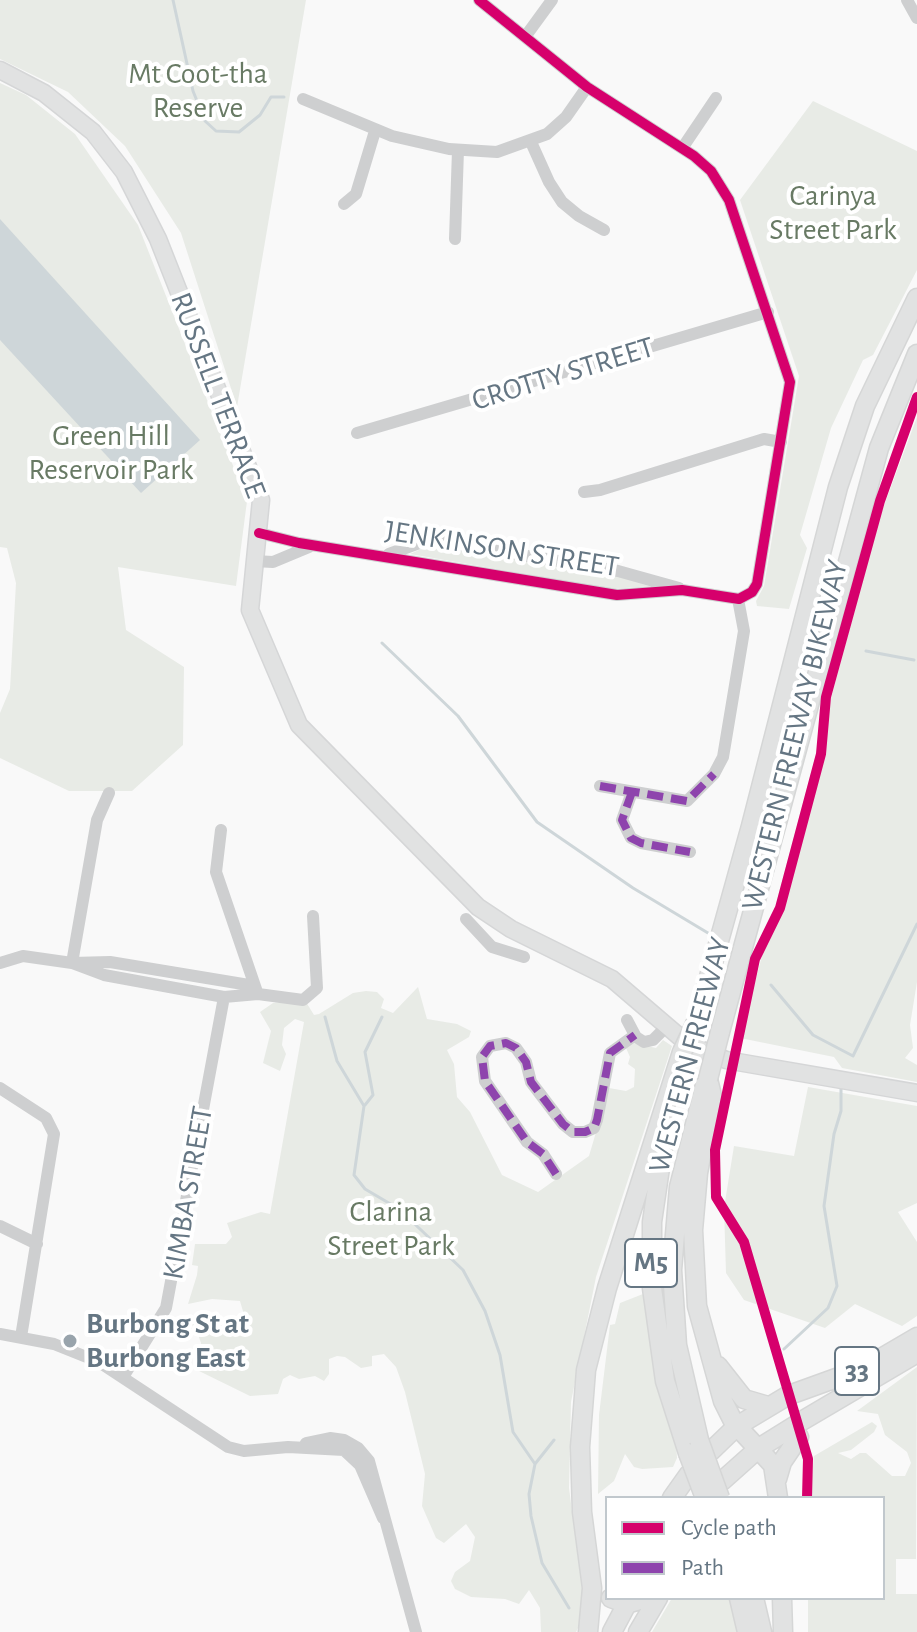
<!DOCTYPE html>
<style>
body{margin:0}
#map{position:relative;width:917px;height:1632px;overflow:hidden;background:#f9f9f9;font-family:"Alegreya Sans",sans-serif}
canvas{display:block}
.legend{position:absolute;left:605px;top:1496px;width:280px;height:104px;box-sizing:border-box;background:#fff;border:2px solid #c1c8cd;margin:0;padding:10px 14px;list-style:none;font-size:24px;color:#657683}
.legend li{display:flex;align-items:center;gap:16px;height:40px}
.legend b{width:40px;border:2px solid #c1c8cd}
</style>
<div id="map">
<canvas width="917" height="1632"></canvas>
<ul class="legend">
<li><b style="height:10px;background:#d6006c"></b>Cycle path</li>
<li><b style="height:10px;background:#8e44ad"></b>Path</li>
</ul>
</div>
<script>
const ctx = document.querySelector('canvas').getContext('2d');
ctx.lineJoin = 'round';
function fill(path, color) { ctx.fillStyle = color; ctx.fill(path, 'evenodd'); }
const shape = rows => new Path2D(rows.map(r => 'M' + r).join(''));
function trace(path, color, width, dash) { ctx.strokeStyle = color; ctx.lineWidth = width; ctx.lineCap = dash ? 'butt' : 'round'; ctx.setLineDash(dash || []); ctx.stroke(path); }
function drawText(font, color, halo, rows, align = 'center') {
  ctx.font = font + ' "Alegreya Sans",sans-serif'; ctx.lineWidth = 8; ctx.setLineDash([]); ctx.textBaseline = 'middle'; ctx.strokeStyle = halo; ctx.fillStyle = color; for (const [text, x, y, turn = 0] of rows) {
    ctx.save(); ctx.translate(x, y); ctx.rotate((+turn || 0) * Math.PI / 180); ctx.textAlign = isNaN(turn) ? turn : align; if (halo) ctx.strokeText(text, 0, 0); ctx.fillText(text, 0, 0); ctx.restore();
  }
}
fill(shape([
 [0,0,306,0,237,407,181,233,125,146,68,92,0,59],
 [0,83,26,95,75,134,138,225,247,501,236,586,118,567,126,630,184,667,183,745,132,791,69,791,0,758,0,713,10,689,16,583,7,548,0,547],
 [813,101,917,151,917,270,873,355,863,360,831,428,800,535,807,548,789,609,757,606,756,601,764,586,799,376,740,200],
 [917,417,917,982,910,1025,913,1048,905,1058,917,1065,917,1082,842,1068,834,1057,740,1038,879,519],
 [430,545,625,578,652,586,612,589,410,554],
 [418,987,427,1019,457,1024,471,1031,469,1037,447,1050,454,1064,457,1097,470,1112,502,1175,538,1192,589,1156,609,1088,626,1091,634,1087,635,1069,628,1064,630,1057,626,1048,629,1042,656,1048,663,1040,672,1046,596,1277,571,1402,569,1488,583,1596,581,1622,576,1632,541,1632,540,1608,529,1590,519,1604,505,1599,471,1597,455,1589,451,1581,455,1572,470,1561,475,1537,466,1524,444,1543,436,1538,422,1506,425,1474,405,1392,396,1367,384,1354,372,1356,372,1366,361,1368,345,1357,337,1356,329,1359,329,1374,324,1381,315,1376,299,1379,290,1375,283,1379,278,1394,250,1396,197,1370,201,1343,195,1326,185,1324,183,1317,202,1315,236,1334,247,1325,240,1301,212,1299,188,1304,197,1275,198,1266,192,1265,195,1244,226,1244,232,1237,227,1223,261,1212,270,1214,304,1022,295,1019,284,1028,282,1045,286,1054,280,1071,263,1063,271,1031,260,1012,273,1003,288,1001,306,1002,314,1015,319,1014,353,993,366,991,377,992,384,999,381,1008,393,1013],
 [808,1087,917,1106,917,1203,898,1212,917,1242,917,1316,902,1326,855,1304,825,1328,744,1300,726,1273,724,1208,734,1146,794,1156],
 [643,1294,652,1354,676,1438,677,1458,673,1467,642,1469,634,1467,625,1454,614,1481,598,1494,599,1415,610,1325,615,1324,620,1303],
 [917,1367,916,1559,896,1559,896,1594,917,1594,917,1632,808,1632,808,1598,883,1598,883,1498,810,1498,814,1456,872,1422,877,1426,874,1432,851,1450,838,1453,851,1459,860,1453,866,1453,892,1476,905,1476,911,1463,907,1452,885,1435,878,1414,857,1411],
 [672,1598,732,1598,740,1632,652,1632]
]), '#e8ebe6');
fill(shape([
 [0,219,200,440,141,493,0,340]
]), '#ced6d9');
trace(shape([
 [173,0,193,91,205,121,216,131,239,132,260,115,271,97,284,97],
 [382,643,458,716,537,822,633,888,708,933],
 [866,651,914,660],
 [771,985,813,1035,853,1056,917,924],
 [325,1017,337,1061,364,1106,354,1175,365,1189,399,1209,463,1270,485,1311,500,1355,513,1432,535,1464],
 [365,1105,373,1095,365,1052,382,1017],
 [784,1349,828,1308,837,1286,824,1206,834,1134,841,1111,841,1088],
 [554,1440,535,1464,529,1494,531,1516,542,1563,569,1608]
]), '#ced6d9', 3);
const major = shape([
 [0,70,44,93,93,132,124,172,158,239,261,500,250,610,299,725,478,907,511,929,612,979,688,1044,726,1060,917,1093]
]);
const highway = shape([
 [697,1020,751,826,838,487,865,406,917,298],
 [720,1032,879,448,917,354],
 [708,1079,712,1096,698,1173,693,1230,697,1306,723,1401,734,1423,773,1465,778,1498],
 [664,1141,652,1222,652,1288,665,1381,688,1453],
 [718,1366,744,1399,768,1406],
 [792,1394,864,1368,917,1337],
 [800,1422,917,1353],
 [699,1440,677,1345,672,1270,679,1187,705,1085],
 [711,1451,737,1426,787,1396],
 [777,1479,782,1462,799,1437],
 [722,1481,759,1448,796,1425],
 [672,1498,689,1474],
 [611,1598,627,1604,646,1598],
 [739,1598,747,1632],
 [754,1598,762,1632],
 [782,1598,783,1632],
 [588,1632,592,1588,582,1512,580,1447,586,1370,607,1288,682,1052],
 [612,1632,630,1598],
 [638,1632,658,1598]
]);
trace(major, '#d5d6d7', 19);
trace(highway, '#d5d6d6', 21);
trace(shape([
 [907,0,917,18],
 [525,37,552,0],
 [303,99,392,136,449,149,497,152,547,134,566,117,587,87],
 [531,142,549,182,562,202,579,216,604,230],
 [683,147,716,98],
 [344,204,356,194,375,131],
 [455,239,458,150],
 [357,433,768,312],
 [584,492,600,490,764,439,781,442],
 [259,533,299,543,617,595,682,590,739,599,752,592,757,584,790,382,729,200,711,171,694,156,587,87,479,0],
 [389,554,422,542,436,541,618,571,679,588],
 [254,561,273,562,309,547],
 [600,786,687,801,714,774,723,757,744,631,738,599],
 [632,792,622,820,631,838,641,843,690,852],
 [221,830,216,872,257,992],
 [466,919,492,947,524,957],
 [0,963,23,956,72,963,110,962,255,986],
 [72,963,104,975,224,997,258,994,303,1000,317,988,313,916],
 [72,963,97,820,109,793],
 [627,1020,636,1037,644,1042,653,1040,665,1028],
 [0,1088,46,1118,54,1134,21,1337],
 [556,1174,543,1154,527,1142,485,1081,482,1057,490,1046,506,1043,516,1048,526,1062,531,1082,563,1124,573,1132,585,1132,594,1128,597,1120,610,1053,635,1035],
 [0,1226,37,1244],
 [0,1334,54,1344,99,1362,228,1447,244,1451,288,1447,344,1450,360,1465,383,1518],
 [123,1377,166,1308,224,997],
 [306,1443,330,1438,344,1440,358,1448,369,1461,416,1632]
]), '#cecfd0', 12);
trace(major, '#e1e2e2', 16);
trace(highway, '#e1e2e2', 18);
const highwayBridge = shape([
 [682,1052,697,1020],
 [708,1079,720,1032],
 [699,1440,720,1498],
 [688,1453,705,1498]
]);
trace(highwayBridge, '#d5d6d6', 21, []);
trace(highwayBridge, '#e1e2e2', 18);
trace(shape([
 [600,786,687,801,714,774],
 [632,792,622,820,631,838,641,843,690,852],
 [556,1174,543,1154,527,1142,485,1081,482,1057,490,1046,506,1043,516,1048,526,1062,531,1082,563,1124,573,1132,585,1132,594,1128,597,1120,610,1053,635,1035]
]), '#8e44ad', 8, [16, 8]);
trace(shape([
 [259,533,299,543,617,595,682,590,739,599,752,592,757,584,790,382,729,200,711,171,694,156,587,87,479,0],
 [807,1498,808,1459,744,1242,716,1197,715,1150,755,959,780,908,821,754,826,697,880,501,917,397]
]), '#d6006c', 10);
for (const [x, y, r, color] of [
 [70,1341,8,"#99a4ac"]
]) { const dot = new Path2D(); dot.arc(x, y, r, 0, 2 * Math.PI); ctx.fillStyle = color; ctx.fill(dot); trace(dot, '#fff', 3); }
for (const [x, y, w] of [
 [651,1263,52],
 [857,1371,44]
]) { const box = new Path2D(); box.roundRect(x - w / 2, y - 24, w, 48, 6); ctx.fillStyle = '#fff'; ctx.fill(box); trace(box, '#657683', 2); }
drawText('bold 28px', '#657683', null, [
 ["M5",651,1263],
 ["33",857,1371]
]);
drawText('30px', '#687a64', '#fff', [
 ["Mt Coot-tha",198,74],
 ["Reserve",198,108],
 ["Carinya",833,196],
 ["Street Park",833,230],
 ["Green Hill",111,436],
 ["Reservoir Park",111,470],
 ["Clarina",391,1212],
 ["Street Park",391,1246]
]);
drawText('30px', '#657683', '#fff', [
 ["CROTTY STREET",563,374,-17],
 ["RUSSELL TERRACE",218,395,69],
 ["JENKINSON STREET",502,549,9],
 ["WESTERN FREEWAY BIKEWAY",795,735,-76],
 ["WESTERN FREEWAY",690,1055,-75],
 ["KIMBA STREET",188,1193,-80]
]);
drawText('bold 30px', '#657683', '#fff', [
 ["Burbong St at",86,1324],
 ["Burbong East",86,1358]
], 'left');
</script>
